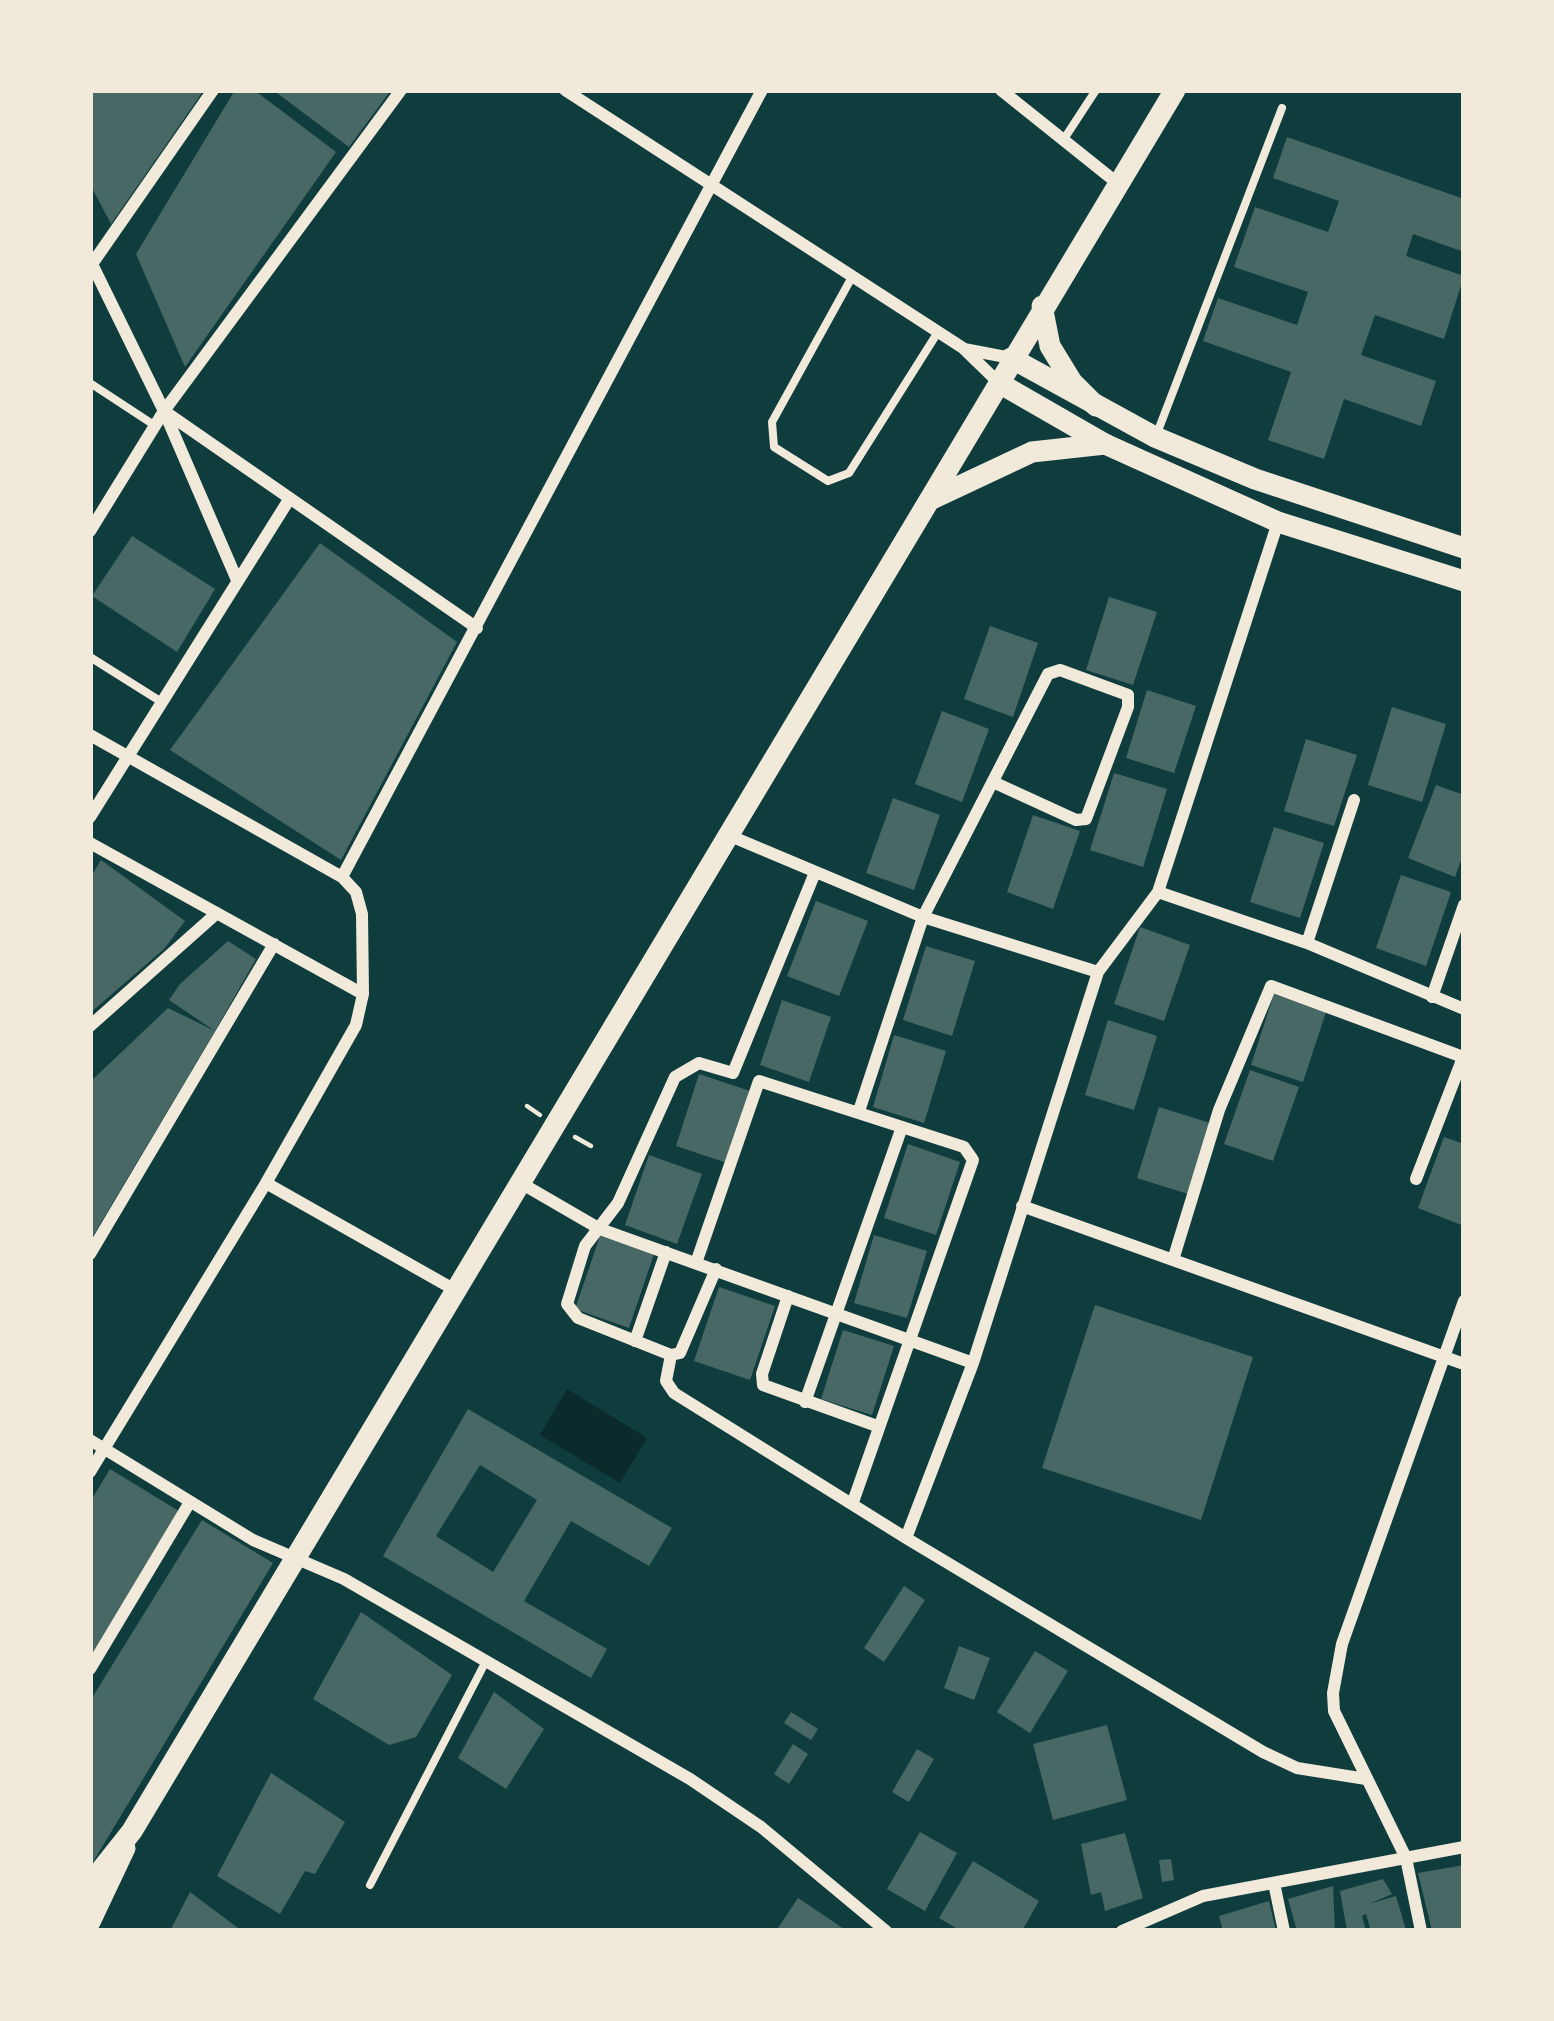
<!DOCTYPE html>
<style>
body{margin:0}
#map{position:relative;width:1554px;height:2021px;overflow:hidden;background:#0f3d3e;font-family:Cabin,sans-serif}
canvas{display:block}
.frame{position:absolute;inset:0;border:93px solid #f1e9da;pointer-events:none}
</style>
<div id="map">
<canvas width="1554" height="2021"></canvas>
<div class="frame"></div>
</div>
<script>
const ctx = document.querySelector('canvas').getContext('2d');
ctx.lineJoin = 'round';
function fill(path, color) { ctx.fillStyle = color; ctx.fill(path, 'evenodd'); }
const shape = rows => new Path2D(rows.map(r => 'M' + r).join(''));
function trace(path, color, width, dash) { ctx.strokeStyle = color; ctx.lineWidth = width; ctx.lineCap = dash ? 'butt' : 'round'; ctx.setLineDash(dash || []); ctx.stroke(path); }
fill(shape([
 [567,1389,647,1438,620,1483,540,1435]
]), '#0a2a2b');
fill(shape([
 [90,90,204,90,111,224,90,184],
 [235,90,254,90,336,152,185,367,136,254],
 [273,90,391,90,349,147],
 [1287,137,1464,199,1464,252,1413,234,1406,256,1464,276,1444,339,1375,315,1361,355,1436,381,1421,426,1344,399,1324,459,1268,440,1291,372,1203,341,1218,298,1297,325,1308,292,1234,267,1255,207,1328,232,1339,201,1273,178],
 [132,536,215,589,177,652,92,596],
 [320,543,457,642,341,860,170,750],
 [1109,597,1157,612,1133,685,1086,670],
 [990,626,1038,643,1013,717,964,699],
 [1147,690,1196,706,1174,773,1126,758],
 [1392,707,1446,724,1422,802,1368,785],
 [942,711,989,729,962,802,915,784],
 [1306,739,1357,755,1334,826,1284,811],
 [1114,773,1167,789,1143,867,1090,850],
 [1436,785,1464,795,1464,852,1455,877,1408,858],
 [893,798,940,815,914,890,866,873],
 [1033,815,1080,831,1053,909,1007,892],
 [1274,827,1324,843,1300,918,1250,902],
 [101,860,185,921,164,949,90,1013,90,878],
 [1401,875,1451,892,1426,966,1376,948],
 [816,901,868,921,839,996,787,976],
 [1140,927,1190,945,1164,1021,1114,1004],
 [228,941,256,959,215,1031,169,1000,180,984],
 [926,946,975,961,952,1036,903,1020],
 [1274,994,1326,1012,1303,1082,1251,1065],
 [782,1000,831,1017,809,1082,760,1065],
 [168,1008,215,1031,90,1241,90,1082],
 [1108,1020,1157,1036,1134,1110,1085,1095],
 [894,1035,946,1051,924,1123,873,1107],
 [1250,1070,1299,1087,1273,1161,1224,1144],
 [699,1074,750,1091,727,1163,676,1146],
 [1159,1107,1210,1123,1188,1194,1137,1178],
 [1444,1137,1464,1144,1464,1226,1418,1208],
 [908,1144,960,1162,936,1235,884,1218],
 [649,1155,702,1174,677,1244,625,1225],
 [874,1235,927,1251,907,1318,854,1303],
 [600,1236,654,1254,629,1328,575,1309],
 [719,1287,775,1306,750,1380,694,1361],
 [1095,1305,1253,1357,1201,1520,1042,1468],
 [843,1330,894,1346,872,1415,821,1399],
 [468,1409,672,1528,649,1566,571,1521,524,1601,607,1649,591,1678,383,1556],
 [480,1465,537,1500,493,1572,436,1536],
 [110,1469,182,1513,90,1665,90,1502],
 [202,1520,273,1563,90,1867,90,1701],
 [904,1586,925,1600,884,1662,864,1648],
 [361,1612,452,1675,416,1737,389,1745,313,1699],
 [959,1646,990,1658,974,1700,944,1688],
 [1035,1651,1068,1671,1030,1733,997,1712],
 [494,1692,544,1729,506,1789,458,1758],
 [791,1712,818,1729,811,1740,784,1723],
 [1107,1725,1127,1800,1053,1820,1033,1744],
 [793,1744,808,1754,789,1784,774,1774],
 [917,1749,934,1759,909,1802,892,1792],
 [271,1773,345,1822,315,1874,305,1871,280,1914,217,1876],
 [920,1832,957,1853,925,1911,887,1889],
 [1125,1833,1143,1898,1105,1911,1101,1892,1091,1895,1081,1844],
 [1171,1859,1174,1880,1162,1882,1159,1860],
 [973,1861,1039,1901,1022,1931,961,1931,939,1918],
 [1464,1865,1464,1931,1432,1931,1418,1873],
 [1383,1879,1392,1894,1369,1904,1396,1896,1406,1930,1371,1931,1366,1914,1362,1916,1366,1931,1347,1931,1340,1891],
 [1333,1886,1335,1931,1297,1931,1288,1899],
 [190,1892,242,1931,170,1931],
 [798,1898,847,1931,776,1931],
 [1269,1901,1276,1931,1223,1931,1219,1916]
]), '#486865');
trace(shape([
 [527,1106,540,1115],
 [575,1137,591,1146]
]), '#f1e9da', 4.5);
trace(shape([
 [1064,139,1096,90],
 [852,277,772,422,774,447,828,481,849,473,938,332],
 [90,383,154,425],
 [1156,436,1282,108],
 [90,657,160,701],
 [370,1885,486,1661]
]), '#f1e9da', 8);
trace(shape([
 [565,90,963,348,999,383],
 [1001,90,1116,182],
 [90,260,164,411,237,580],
 [92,264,213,90],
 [964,349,1011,358],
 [164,411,477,628],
 [90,531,164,411,401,90],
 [90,735,342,877],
 [90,817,290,498],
 [728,835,923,917,1098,972],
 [90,843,363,994],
 [1158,892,1278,522],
 [1307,943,1354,800],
 [1432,997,1464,905],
 [90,1026,217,913],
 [859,1111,923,917,1048,674,1060,670,1128,695,1128,707,1086,819,1076,820,993,782],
 [1416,1179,1464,1055],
 [519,1182,600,1229,973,1363,1098,972,1158,892,1307,943,1464,1009],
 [1022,1206,1464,1364],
 [90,1254,274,944],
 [1173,1260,1219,1110,1271,986,1463,1057],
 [696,1263,759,1081,902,1127,805,1402],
 [716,1269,680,1353,671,1355,578,1318,567,1304,585,1246,618,1203,675,1077,699,1063,733,1073,814,875],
 [455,1290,266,1183,356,1025,363,994,362,914,356,892,342,877,762,90],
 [788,1296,762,1374,763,1385,877,1426],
 [635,1341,666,1252],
 [671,1355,666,1381,674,1393,906,1538,1263,1752,1297,1768,1366,1779],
 [90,1440,253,1540,344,1579,690,1779,761,1827,886,1931],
 [90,1472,266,1183],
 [853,1502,973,1160,964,1147,902,1127],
 [906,1538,973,1363],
 [90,1669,190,1502],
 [1274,1883,1284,1931],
 [1122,1931,1203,1896,1464,1847],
 [1421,1931,1406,1858,1334,1711,1333,1693,1342,1644,1464,1301]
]), '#f1e9da', 12);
trace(shape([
 [1011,358,1155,437,1255,479,1464,548],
 [999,383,1105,444,1278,522,1464,581]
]), '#f1e9da', 21);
trace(shape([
 [1042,306,1050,346,1072,382,1096,406],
 [932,499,1032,452,1105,444],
 [90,1884,132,1831,1175,90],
 [90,1922,125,1848]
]), '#f1e9da', 21);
</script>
